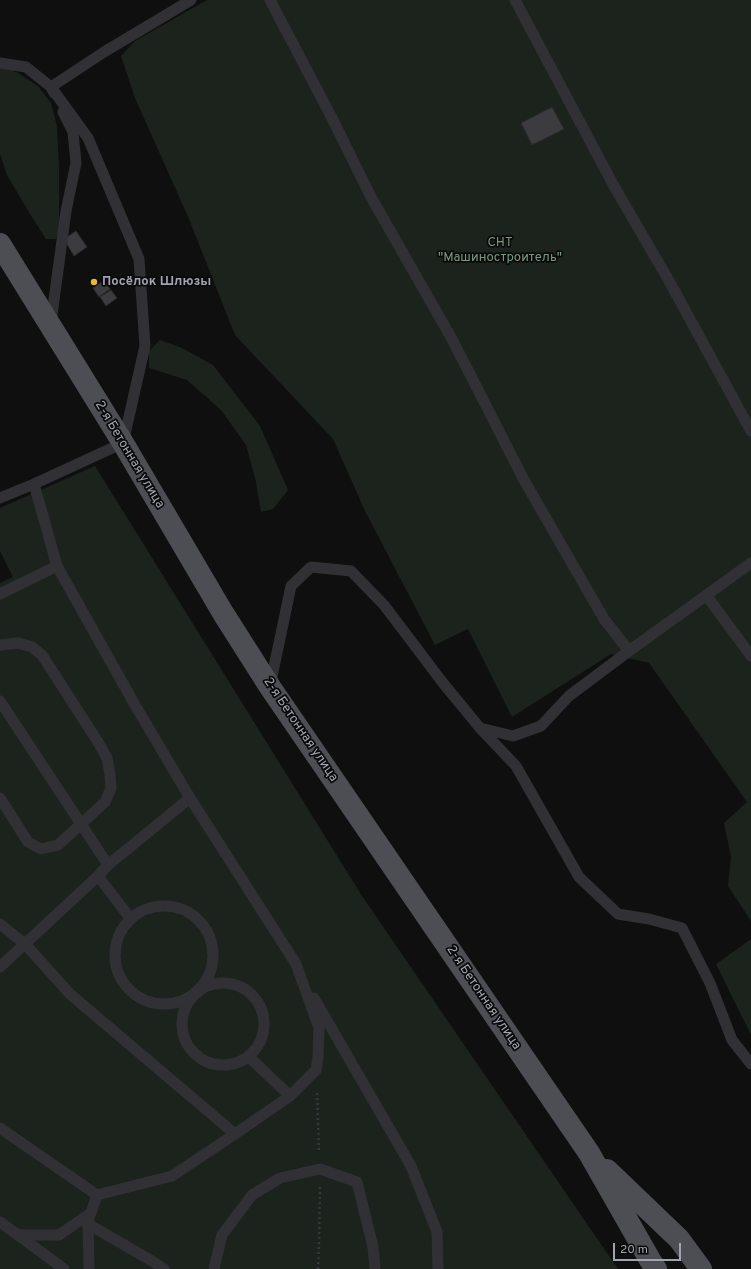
<!DOCTYPE html>
<meta charset="utf-8">
<style>
body{margin:0}
#map{position:relative;width:751px;height:1269px;overflow:hidden;background:#0f0f10;font-family:Overpass,sans-serif}
canvas{display:block}
.scale{position:absolute;left:613px;top:1243px;width:68px;height:18px;box-sizing:border-box;border:2px solid #a1a4b0;border-top:0;padding-left:5px;font-size:12px;line-height:14px;white-space:nowrap;color:#a1a4b0;-webkit-text-stroke:3px #0a0a0b;paint-order:stroke}
</style>
<div id="map">
<canvas width="751" height="1269"></canvas>
<div class="scale">20 m</div>
</div>
<script>
const ctx = document.querySelector('canvas').getContext('2d');
ctx.lineJoin = 'round';
function fill(path, color) { ctx.fillStyle = color; ctx.fill(path, 'evenodd'); }
const shape = rows => new Path2D(rows.map(r => 'M' + r).join(''));
function trace(path, color, width, dash) { ctx.strokeStyle = color; ctx.lineWidth = width; ctx.lineCap = dash ? 'butt' : 'round'; ctx.setLineDash(dash || []); ctx.stroke(path); }
function drawText(font, color, halo, rows, align = 'center') {
  ctx.font = font + ' Overpass,sans-serif'; ctx.lineWidth = 3.5; ctx.setLineDash([]); ctx.textBaseline = 'middle'; ctx.strokeStyle = halo; ctx.fillStyle = color; for (const [text, x, y, turn = 0] of rows) {
    ctx.save(); ctx.translate(x, y); ctx.rotate((+turn || 0) * Math.PI / 180); ctx.textAlign = isNaN(turn) ? turn : align; if (halo) ctx.strokeText(text, 0, 0); ctx.fillText(text, 0, 0); ctx.restore();
  }
}
fill(shape([
 [207,0,751,0,751,921,728,886,731,857,724,823,747,802,649,663,611,654,512,717,468,629,435,645,365,511,333,439,235,335,189,219,135,98,121,56,135,41],
 [0,67,4,67,18,73,38,86,51,103,57,126,59,166,59,231,56,239,46,239,30,214,7,175,0,154],
 [160,340,182,348,213,365,260,426,288,490,273,509,261,512,256,482,246,445,221,410,187,380,149,368,149,351],
 [95,466,362,896,618,1269,0,1269,0,583,13,577,0,551,0,508],
 [751,939,751,1035,716,964]
]), '#1c231d');
const building = shape([
 [552,107,564,129,532,145,521,123,552,107],
 [76,231,87,247,74,256,64,239,76,231],
 [104,280,110,289,99,297,93,288,104,280],
 [111,290,117,298,106,306,100,297,111,290]
]);
fill(building, '#3c3c40');
trace(building, '#2a292c', 1);
trace(shape([
 [317,1093,319,1152],
 [318,1269,319,1243,320,1187]
]), '#37383c', 2.5, [2, 3]);
trace(shape([
 [270,0,332,118,371,197,452,339,524,480,604,619,629,651],
 [515,0,615,188,668,279,751,431],
 [0,63,26,67,51,87,88,138,139,259,145,346,123,443,34,484,0,498],
 [54,93,51,87,104,52,191,0],
 [51,322,66,211,76,163,73,132,63,112],
 [34,484,57,566],
 [0,594,57,566,135,705,190,798,296,964,319,1028,318,1057,316,1070,290,1096,235,1134,172,1176,97,1195,91,1213,59,1235,18,1235,0,1222],
 [706,595,751,656],
 [0,645,18,643,32,647,42,655,98,742,107,758,110,774,111,788,105,802,58,845,41,849,28,842,0,798],
 [270,686,291,586,311,567,351,571,384,605,443,683,480,728,516,766,579,877,618,914,649,919,682,928,710,983,732,1040,751,1064],
 [0,701,108,865],
 [480,728,513,736,541,726,569,696,629,651,751,563],
 [98,876,130,918],
 '115 955a49 49 0 1 1 98 0a49 49 0 1 1-98 0Z',
 [0,924,25,944,70,994,235,1134],
 [0,967,98,876,108,865,190,798],
 '182 1024a41 41 0 1 1 82 0a41 41 0 1 1-82 0Z',
 [314,998,411,1166,437,1232,438,1269],
 [248,1056,290,1096],
 [0,1128,97,1195],
 [88,1224,152,1261,164,1269],
 [18,1235,64,1269],
 [89,1269,88,1224,89,1219],
 [214,1269,222,1235,252,1195,280,1178,320,1169,357,1182,373,1247,375,1269]
]), '#313135', 11);
trace(shape([
 [0,244,123,443,223,613,270,687,589,1153,650,1260,656,1269],
 [607,1170,679,1239,701,1269]
]), '#4d4e54', 22);
for (const [x, y, r, color] of [
 [94,282,4,"#e2ba36"]
]) { const dot = new Path2D(); dot.arc(x, y, r, 0, 2 * Math.PI); ctx.fillStyle = color; ctx.fill(dot); trace(dot, '#0a0a0b', 1.5); }
drawText('13px', '#7a9a7f', '#0a0a0b', [
 ["СНТ",500,243],
 ["\"Машиностроитель\"",500,258]
]);
drawText('bold 13px', '#a1a4b0', '#0a0a0b', [
 ["Посёлок Шлюзы",102,282]
], 'left');
drawText('13px', '#a1a4b0', '#0a0a0b', [
 ["2-я Бетонная улица",129,455,59],
 ["2-я Бетонная улица",300,730,56],
 ["2-я Бетонная улица",483,998,56]
]);
</script>
